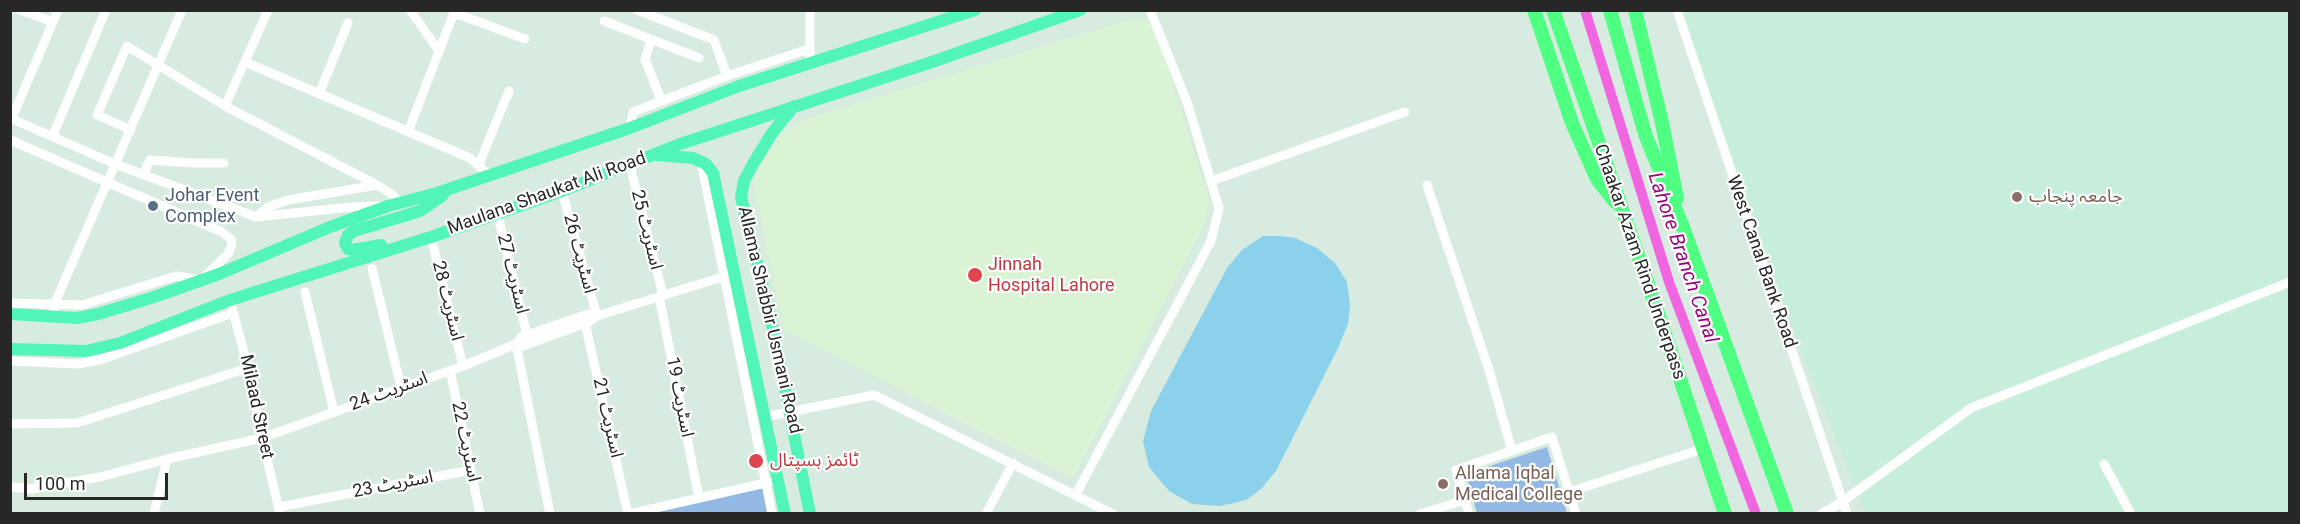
<!DOCTYPE html>
<meta charset="utf-8">
<style>
body{margin:0}
#map{position:relative;width:2300px;height:524px;overflow:hidden;background:#d7ebe0;font-family:Roboto,sans-serif}
canvas{display:block}
.frame{position:absolute;inset:0;border:12px solid #272727;pointer-events:none}
.scale{position:absolute;left:24px;top:473px;width:144px;height:27px;box-sizing:border-box;border:3px solid #272727;border-top:0;padding-left:8px;font-size:18px;line-height:21px;white-space:nowrap;color:#272727;-webkit-text-stroke:4px #fff;paint-order:stroke}
</style>
<div id="map">
<canvas width="2300" height="524"></canvas>
<div class="frame"></div>
<div class="scale">100 m</div>
</div>
<script>
const ctx = document.querySelector('canvas').getContext('2d');
ctx.lineJoin = 'round';
function fill(path, color) { ctx.fillStyle = color; ctx.fill(path, 'evenodd'); }
const shape = rows => new Path2D(rows.map(r => 'M' + r).join(''));
function trace(path, color, width, dash) { ctx.strokeStyle = color; ctx.lineWidth = width; ctx.lineCap = dash ? 'butt' : 'round'; ctx.setLineDash(dash || []); ctx.stroke(path); }
function drawText(font, color, halo, rows, align = 'center') {
  ctx.font = font + ' Roboto,"Noto Sans Arabic",sans-serif'; ctx.lineWidth = 4.5; ctx.setLineDash([]); ctx.textBaseline = 'middle'; ctx.strokeStyle = halo; ctx.fillStyle = color; for (const [text, x, y, turn = 0] of rows) {
    ctx.save(); ctx.translate(x, y); ctx.rotate((+turn || 0) * Math.PI / 180); ctx.textAlign = isNaN(turn) ? turn : align; if (halo) ctx.strokeText(text, 0, 0); ctx.fillText(text, 0, 0); ctx.restore();
  }
}
fill(shape([
 [1682,11,2289,11,2289,513,1865,513,1787,316,1702,77]
]), '#c6eedb');
fill(shape([
 [1132,19,1146,21,1157,33,1210,203,1204,225,1073,478,784,330,753,182,765,156,783,132,803,120]
]), '#d9f3d4');
fill(shape([
 [1547,447,1567,513,1477,513,1466,474],
 [763,488,768,514,646,514]
]), '#91b9e4');
fill(shape([
 [1263,236,1281,236,1295,238,1317,248,1335,263,1347,282,1350,305,1348,324,1338,348,1276,471,1261,489,1246,500,1220,506,1192,504,1169,491,1149,467,1143,441,1151,411,1227,268,1242,250]
]), '#8cd1ec');
trace(shape([
 [1585,10,1669,282,1756,514]
]), '#f265e1', 10);
trace(shape([
 [20,10,53,22],
 [410,10,439,51],
 [637,10,714,40,727,76],
 [1677,10,1847,514],
 [10,11,11,10],
 [604,21,699,58],
 [651,40,645,59,661,100],
 [245,62,470,158,489,175],
 [810,63,810,10],
 [319,94,348,23],
 [225,106,268,10],
 [10,118,115,164,256,217,351,207,381,206],
 [12,118,58,10],
 [630,128,633,112,727,76,809,49],
 [131,130,97,115,127,46,225,106,377,185,393,195,399,203],
 [408,132,453,15,460,15,525,39],
 [53,135,106,10],
 [10,140,222,232,231,239,232,244,228,254,201,280,176,276,82,305,10,303],
 [701,161,772,514],
 [479,164,509,91],
 [630,166,663,295],
 [143,175,150,160,193,163,224,163],
 [1211,181,1405,112],
 [1427,185,1489,370,1512,451],
 [497,212,527,335],
 [256,217,268,207,288,200,377,185],
 [431,237,463,366],
 [372,268,401,387],
 [305,292,334,412],
 [659,296,699,498],
 [230,300,248,368,262,438,280,514],
 [54,311,54,305,182,10],
 [585,323,628,514],
 [10,361,78,364,100,360,233,313],
 [450,370,480,514],
 [765,417,874,395,1113,514],
 [10,424,77,423,248,368],
 [2104,464,2131,514],
 [10,487,32,489,100,477,167,459,262,438,463,366,516,344,523,346,589,322,597,316,735,273],
 [1569,492,1702,449],
 [1076,494,1211,241,1219,208,1187,102,1150,10],
 [279,507,471,470],
 [154,514,167,459],
 [550,514,516,344,521,337,588,314,597,316,562,191],
 [629,514,770,482],
 [986,514,1013,463],
 [1420,514,1465,500],
 [1469,514,1456,470,1552,437,1576,514],
 [1821,514,1842,502,1971,408,2290,282]
]), '#fff', 9);
trace(shape([
 [794,106,772,133,753,164,744,181,741,197,771,320,810,514],
 [657,155,693,158,706,164,713,173,785,514],
 [381,245,352,250,348,249,345,243,348,235,354,231,420,211,443,195],
 [10,314,77,318,98,314,154,297,219,274,330,227,388,206,437,193,630,128,739,86,975,10],
 [10,349,86,351,120,343,230,300,431,237,562,191,680,144,929,63,1080,10]
]), '#52f5b8', 12);
trace(shape([
 [1534,10,1572,123,1597,179,1615,202],
 [1553,10,1658,313,1725,514],
 [1610,10,1645,134,1684,230,1787,514],
 [1635,10,1662,123,1677,198]
]), '#4eff82', 14);
for (const [x, y, r, color] of [
 [2017,197,6,"#8d6e63"],
 [153,206,6,"#5c6f8a"],
 [975,275,8,"#e0444e"],
 [756,461,8,"#e0444e"],
 [1443,484,6,"#8d6e63"]
]) { const dot = new Path2D(); dot.arc(x, y, r, 0, 2 * Math.PI); ctx.fillStyle = color; ctx.fill(dot); trace(dot, '#fff', 2); }
drawText('18px', '#272727', '#fff', [
 ["Maulana Shaukat Ali Road",547,194,-20],
 ["اسٹریٹ 25",646,230,76],
 ["اسٹریٹ 26",579,254,75],
 ["Chaakar Azam Rind Underpass",1639,262,71],
 ["West Canal Bank Road",1761,262,71],
 ["اسٹریٹ 27",512,274,76],
 ["اسٹریٹ 28",447,301,76],
 ["Allama Shabbir Usmani Road",769,320,77],
 ["اسٹریٹ 24",389,392,-20],
 ["اسٹریٹ 19",679,397,79],
 ["Milaad Street",256,407,78],
 ["اسٹریٹ 21",607,418,77],
 ["اسٹریٹ 22",465,442,78],
 ["اسٹریٹ 23",393,485,-11]
]);
drawText('18px', '#4e5e75', '#fff', [
 ["Johar Event",165,196],
 ["Complex",165,217]
], 'left');
drawText('18px', '#785e54', '#fff', [
 ["جامعہ پنجاب",2029,197],
 ["Allama Iqbal",1455,474],
 ["Medical College",1455,495]
], 'left');
drawText('18px', '#be3a42', '#fff', [
 ["Jinnah",988,265],
 ["Hospital Lahore",988,286],
 ["ٹائمز ہسپتال",770,461]
], 'left');
drawText('italic 20px', '#9a087c', '#fff', [
 ["Lahore Branch Canal",1682,258,71]
]);
</script>
